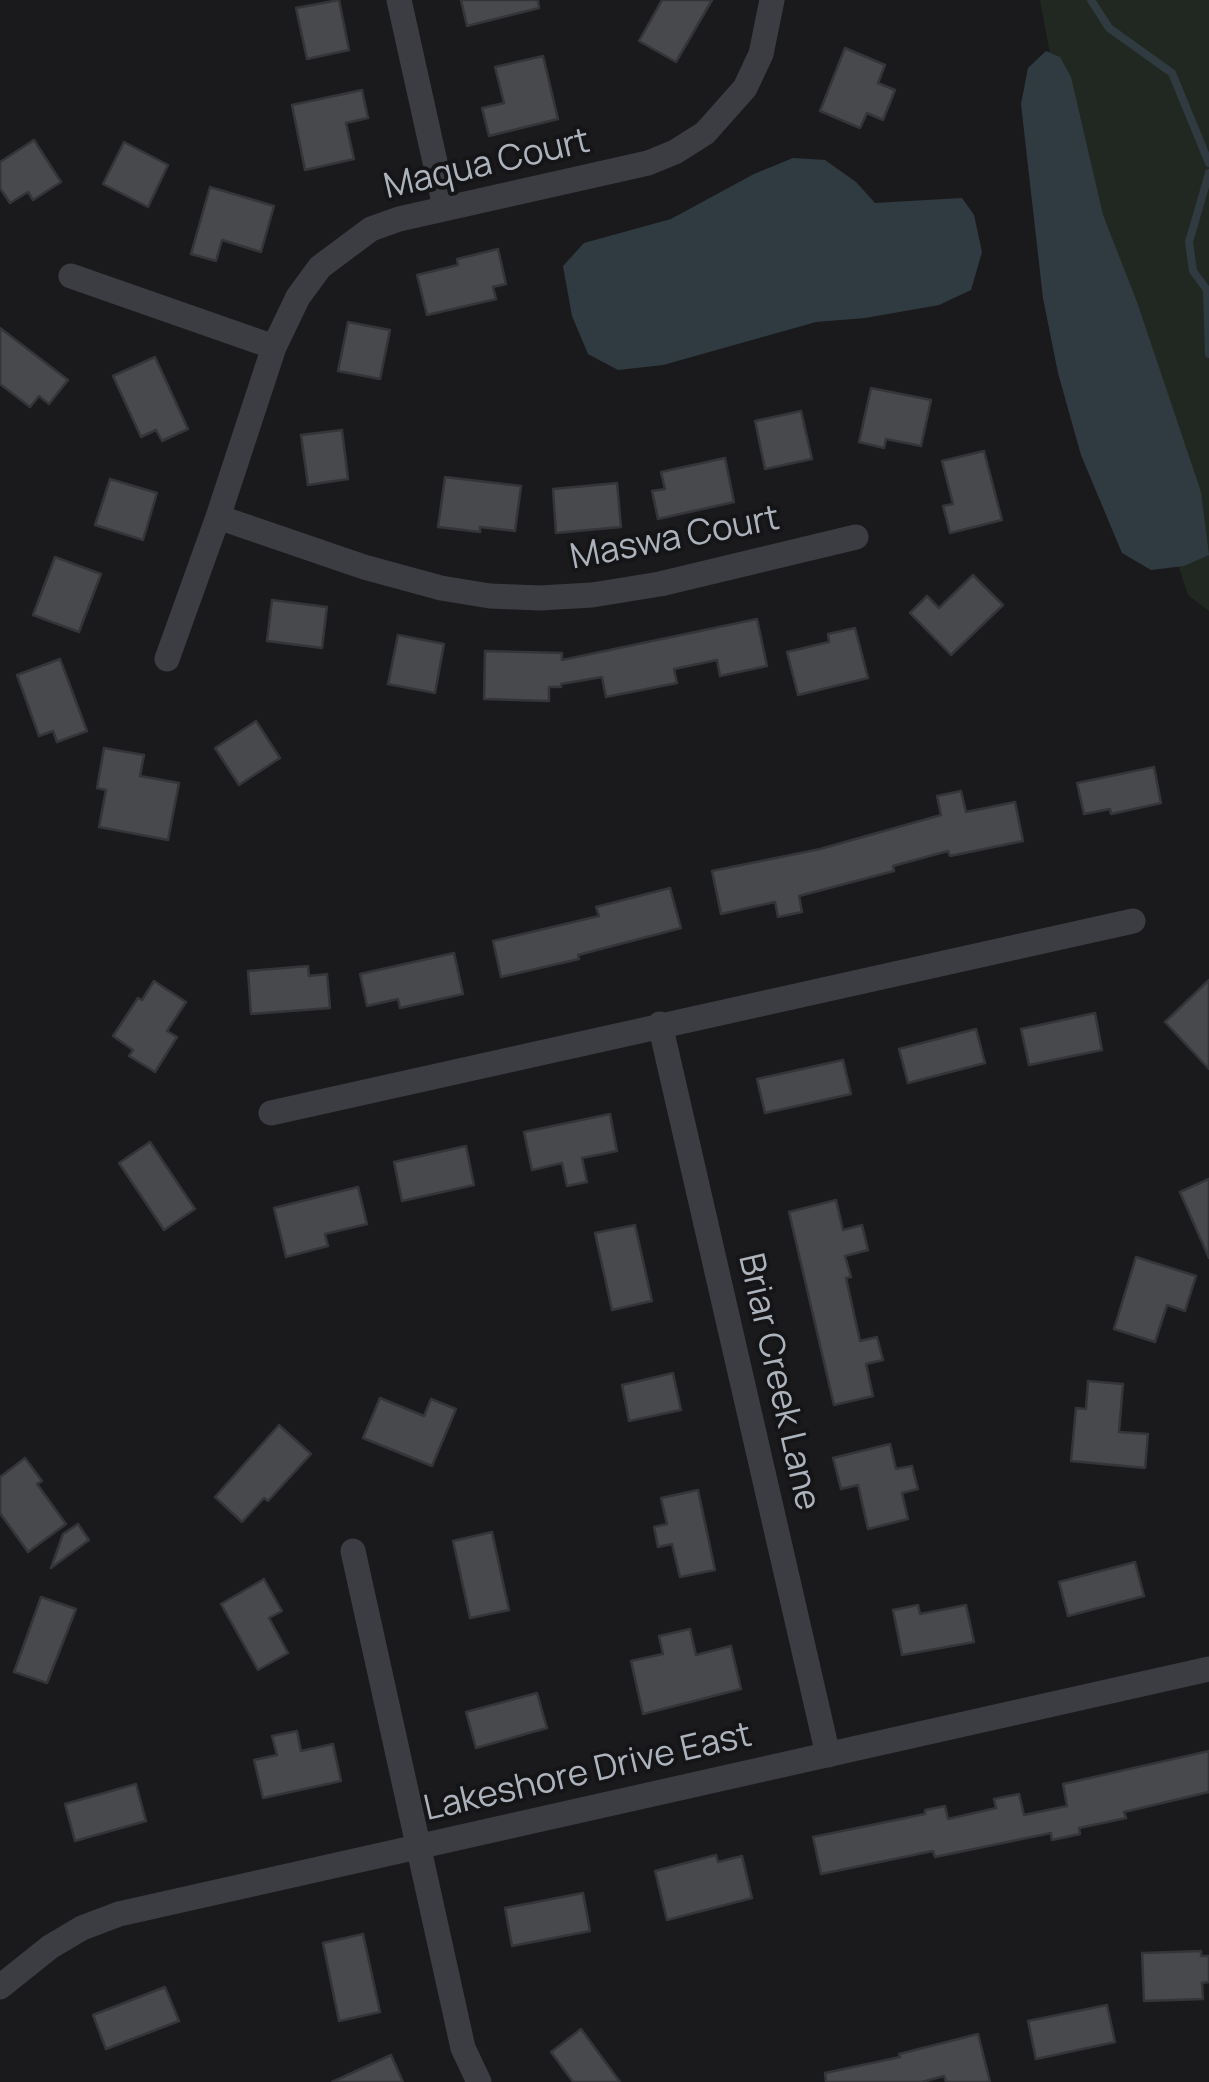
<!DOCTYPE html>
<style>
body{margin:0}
canvas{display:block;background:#1a1a1d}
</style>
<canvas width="1209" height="2082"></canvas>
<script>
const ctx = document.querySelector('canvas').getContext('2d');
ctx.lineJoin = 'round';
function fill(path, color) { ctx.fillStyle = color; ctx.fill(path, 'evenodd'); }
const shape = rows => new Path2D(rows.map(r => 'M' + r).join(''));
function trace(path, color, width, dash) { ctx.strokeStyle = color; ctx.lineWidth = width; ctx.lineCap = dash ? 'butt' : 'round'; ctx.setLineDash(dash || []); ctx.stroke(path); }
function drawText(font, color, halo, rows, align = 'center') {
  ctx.font = font + ' Manrope,sans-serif'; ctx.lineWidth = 8; ctx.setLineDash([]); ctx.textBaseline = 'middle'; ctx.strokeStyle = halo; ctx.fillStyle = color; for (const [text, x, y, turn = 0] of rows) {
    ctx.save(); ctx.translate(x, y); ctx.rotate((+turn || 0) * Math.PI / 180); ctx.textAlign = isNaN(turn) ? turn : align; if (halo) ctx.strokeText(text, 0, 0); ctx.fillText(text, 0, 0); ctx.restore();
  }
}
fill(shape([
 [1040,0,1209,0,1209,611,1188,595,1100,323]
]), '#202821');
fill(shape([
 [1046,51,1060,57,1071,77,1103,215,1137,302,1201,492,1209,555,1184,566,1151,570,1122,553,1081,455,1058,373,1043,298,1021,104,1028,68],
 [793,158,825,160,856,182,875,203,962,198,974,215,982,252,971,290,939,305,865,318,816,322,663,365,618,370,588,354,572,316,563,266,584,243,671,219,754,174]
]), '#303b41');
trace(shape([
 [1091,0,1109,28,1172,73,1209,163],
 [1209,173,1189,242,1193,271,1207,290,1209,354]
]), '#303b41', 8);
const building = shape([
 [339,0,349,50,307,59,296,8,339,0],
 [461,0,538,0,539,8,467,26,461,0],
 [662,0,712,0,676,62,639,41,662,0],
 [845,48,885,65,878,83,895,90,883,120,867,113,860,128,820,111,845,48],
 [543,56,558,119,489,136,482,108,504,103,495,67,543,56],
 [362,90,368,118,346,123,354,159,305,170,292,105,362,90],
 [34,140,61,182,33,200,28,192,10,203,0,188,0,162,34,140],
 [124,142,168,165,148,207,103,184,124,142],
 [210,187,274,206,261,252,222,240,216,261,191,254,210,187],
 [498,249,506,284,493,287,496,299,427,315,417,275,458,265,457,259,498,249],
 [348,322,390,330,380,379,338,371,348,322],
 [0,328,68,380,49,404,39,396,30,407,0,384,0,328],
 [155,357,188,429,162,441,156,430,141,437,113,376,155,357],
 [871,388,931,400,921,446,886,439,884,448,859,442,871,388],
 [801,411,812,459,765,469,755,421,801,411],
 [342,430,348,479,308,485,301,435,342,430],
 [984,451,1002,520,950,533,943,506,953,504,942,461,984,451],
 [725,458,734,502,658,519,652,491,665,489,661,472,725,458],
 [445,477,521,486,515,531,480,527,480,532,438,527,445,477],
 [110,479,157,493,143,540,95,525,110,479],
 [617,483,621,527,556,533,553,489,617,483],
 [55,557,101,574,79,632,33,615,55,557],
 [973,575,1003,605,951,655,910,613,927,596,939,608,973,575],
 [272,600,327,607,322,648,267,641,272,600],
 [757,619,767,666,720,676,717,660,674,669,677,683,606,697,602,677,561,684,561,687,549,687,549,701,484,699,485,651,562,653,562,660,757,619],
 [855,628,868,678,798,695,787,652,829,642,828,634,855,628],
 [398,635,444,644,435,693,388,684,398,635],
 [60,659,87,731,57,742,53,731,39,736,17,675,60,659],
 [256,721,280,758,239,785,215,748,256,721],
 [104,748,144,755,140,776,179,783,168,840,99,827,106,790,97,788,104,748],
 [1154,767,1161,803,1111,814,1110,809,1084,814,1077,783,1154,767],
 [961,791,966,812,1015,802,1023,841,950,856,948,851,893,866,894,871,799,896,802,912,778,917,775,902,721,914,712,871,820,849,941,815,937,796,961,791],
 [670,888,681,928,578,955,579,959,501,977,493,941,599,916,596,907,670,888],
 [454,953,463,994,400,1008,398,999,367,1006,360,974,454,953],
 [308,966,309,976,327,974,330,1008,251,1014,248,971,308,966],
 [1209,980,1209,1069,1165,1022,1209,980],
 [154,981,186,1002,167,1031,177,1037,155,1072,129,1056,133,1050,113,1036,138,998,142,1000,154,981],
 [1095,1013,1102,1050,1029,1065,1021,1029,1095,1013],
 [976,1029,985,1063,908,1083,899,1049,976,1029],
 [843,1060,851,1094,765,1113,757,1079,843,1060],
 [610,1114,617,1151,582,1158,587,1182,567,1186,562,1163,532,1170,524,1132,610,1114],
 [150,1142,195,1209,164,1230,119,1163,150,1142],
 [466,1146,474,1185,402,1201,394,1162,466,1146],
 [1209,1179,1209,1258,1180,1192,1209,1179],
 [358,1187,367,1224,325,1234,328,1246,286,1257,274,1208,358,1187],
 [836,1200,843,1230,862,1225,868,1250,845,1256,851,1277,846,1278,860,1341,877,1337,883,1360,866,1364,873,1396,834,1405,789,1212,836,1200],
 [635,1225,652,1301,612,1310,595,1233,635,1225],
 [1136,1257,1196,1276,1185,1311,1167,1305,1155,1342,1114,1329,1136,1257],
 [673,1373,681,1410,629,1421,622,1385,673,1373],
 [1088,1381,1123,1384,1119,1432,1148,1434,1145,1468,1071,1461,1076,1408,1086,1409,1088,1381],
 [380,1398,424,1416,431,1399,456,1409,432,1466,363,1438,380,1398],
 [279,1425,311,1454,268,1501,264,1498,242,1522,215,1497,279,1425],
 [890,1444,896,1469,912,1466,918,1489,902,1493,908,1519,868,1529,858,1485,841,1489,833,1458,890,1444],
 [25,1458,42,1481,37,1484,66,1524,28,1552,0,1513,0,1477,25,1458],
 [698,1490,715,1570,680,1577,672,1544,658,1547,654,1527,667,1524,661,1498,698,1490],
 [78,1524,89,1540,51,1568,63,1534,78,1524],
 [492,1532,509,1610,470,1618,453,1541,492,1532],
 [1135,1562,1144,1596,1068,1616,1059,1582,1135,1562],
 [264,1579,282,1611,269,1618,288,1653,258,1670,221,1604,264,1579],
 [41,1597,76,1609,47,1683,14,1672,41,1597],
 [918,1605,920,1614,966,1605,974,1642,902,1655,893,1610,918,1605],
 [690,1629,696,1655,731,1646,741,1689,643,1714,631,1661,663,1654,659,1636,690,1629],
 [537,1693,547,1728,476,1748,466,1712,537,1693],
 [297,1731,301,1751,333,1744,341,1781,263,1798,254,1760,277,1755,272,1736,297,1731],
 [1209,1751,1209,1792,1124,1812,1126,1818,1079,1828,1080,1834,1052,1840,1051,1833,935,1857,933,1851,821,1874,813,1837,925,1814,925,1810,945,1806,948,1819,996,1808,994,1799,1019,1794,1024,1815,1067,1806,1063,1784,1209,1751],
 [136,1784,146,1821,75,1841,65,1804,136,1784],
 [716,1855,718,1862,742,1856,752,1898,667,1920,655,1871,716,1855],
 [583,1893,590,1931,512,1946,505,1908,583,1893],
 [363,1934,380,2012,339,2021,323,1943,363,1934],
 [1201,1951,1201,1956,1209,1956,1209,1982,1202,1983,1203,1999,1144,2001,1142,1953,1201,1951],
 [165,1987,179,2021,106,2049,93,2015,165,1987],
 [1107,2005,1115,2042,1036,2059,1028,2021,1107,2005],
 [581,2029,620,2082,573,2082,551,2052,581,2029],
 [978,2034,990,2082,946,2082,944,2076,922,2082,826,2082,825,2073,900,2057,899,2054,978,2034],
 [391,2055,403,2082,332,2082,391,2055]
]);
fill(building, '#47494d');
trace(building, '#343539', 2.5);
trace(shape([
 [399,0,445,207],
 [71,276,274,347],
 [218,517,364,567,441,588,490,596,540,598,592,595,660,584,856,537],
 [167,659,218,517,274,347,298,297,320,267,371,229,399,219,648,163,675,152,705,133,745,88,761,54,772,0],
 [660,1024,828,1755],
 [271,1113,1133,921],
 [353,1551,463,2048,479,2082],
 [0,1987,50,1947,82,1928,119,1914,1209,1669]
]), '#3b3d42', 25);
drawText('35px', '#adb3bc', '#151518', [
 ["Maqua Court",487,165,-13],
 ["Maswa Court",675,539,-11],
 ["Briar Creek Lane",778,1382,77],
 ["Lakeshore Drive East",588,1773,-13]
]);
</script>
